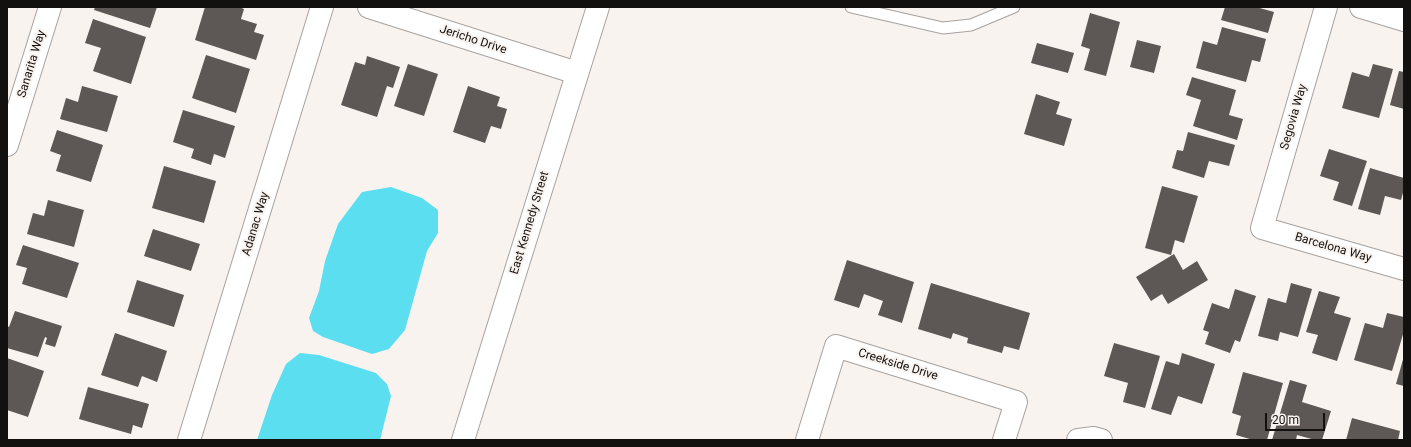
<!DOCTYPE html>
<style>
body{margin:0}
#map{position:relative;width:1411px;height:447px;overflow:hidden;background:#f9f3ef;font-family:Roboto,sans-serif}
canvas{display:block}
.frame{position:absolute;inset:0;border:8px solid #131110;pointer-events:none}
.scale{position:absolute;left:1265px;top:413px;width:60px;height:18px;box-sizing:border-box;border:2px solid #131110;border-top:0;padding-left:5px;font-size:12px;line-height:14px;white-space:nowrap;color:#131110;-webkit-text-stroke:3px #f9f3ef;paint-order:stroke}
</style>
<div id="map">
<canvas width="1411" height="447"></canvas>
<div class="frame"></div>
<div class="scale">20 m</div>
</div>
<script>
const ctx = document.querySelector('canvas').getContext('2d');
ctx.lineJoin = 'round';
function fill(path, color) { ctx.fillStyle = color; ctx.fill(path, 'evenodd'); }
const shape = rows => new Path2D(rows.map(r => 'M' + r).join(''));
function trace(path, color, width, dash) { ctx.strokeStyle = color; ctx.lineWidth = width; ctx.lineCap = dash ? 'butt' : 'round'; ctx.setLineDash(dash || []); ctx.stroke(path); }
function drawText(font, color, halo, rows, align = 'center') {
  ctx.font = font + ' Roboto,sans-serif'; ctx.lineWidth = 4; ctx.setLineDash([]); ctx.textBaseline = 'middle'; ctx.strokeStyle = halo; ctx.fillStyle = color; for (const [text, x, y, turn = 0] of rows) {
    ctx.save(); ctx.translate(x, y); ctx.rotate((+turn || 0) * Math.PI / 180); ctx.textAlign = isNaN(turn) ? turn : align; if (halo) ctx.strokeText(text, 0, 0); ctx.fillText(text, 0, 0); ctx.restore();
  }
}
fill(shape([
 [391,187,422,198,438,210,438,233,427,251,405,330,389,349,372,354,323,337,313,331,309,318,319,291,325,261,338,224,362,192],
 [300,353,319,355,376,373,387,384,391,396,380,440,257,440,272,395,286,364]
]), '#5bdeef');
fill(shape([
 [95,7,157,7,150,28,94,10],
 [205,7,239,7,244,9,241,19,257,24,254,32,264,35,256,60,195,40],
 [1225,7,1256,7,1274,12,1268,33,1221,20],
 [1090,13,1120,22,1106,76,1084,70,1090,49,1081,46],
 [93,19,146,37,131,84,93,71,101,48,85,43],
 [1222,27,1266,39,1260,62,1252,60,1246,82,1196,68,1203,41,1217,45],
 [1137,40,1161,46,1154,73,1130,67],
 [1037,43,1074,53,1068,73,1031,63],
 [206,55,250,69,236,113,192,98],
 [367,56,400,67,393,88,387,86,377,117,341,105,355,62,365,65],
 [408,64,438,74,424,116,394,106],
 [1373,64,1393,69,1379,118,1342,108,1352,72,1369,77],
 [1399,71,1404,72,1404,109,1390,105],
 [1192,77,1236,90,1229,115,1243,119,1237,140,1193,126,1201,100,1186,95],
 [82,86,118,96,107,132,60,119,66,98,78,102],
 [468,86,500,97,497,106,507,109,501,129,491,126,485,143,453,132],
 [1036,94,1060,102,1056,114,1072,119,1064,146,1024,134],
 [183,110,235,126,225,158,214,154,211,165,191,158,194,149,173,142],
 [57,130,103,145,91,182,56,171,61,155,50,151],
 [1188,132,1235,145,1229,166,1209,161,1204,178,1172,168,1177,150,1183,151],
 [1329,149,1367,161,1352,206,1333,200,1339,182,1320,176],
 [164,166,216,181,204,223,152,208],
 [1370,168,1404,178,1404,189,1401,200,1385,196,1380,215,1358,209],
 [1162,186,1198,196,1184,243,1175,240,1171,255,1145,248],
 [48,200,84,210,74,247,27,234,33,213,44,216],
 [153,229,200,244,191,271,144,256],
 [23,245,79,263,67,298,22,284,27,268,16,265],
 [1174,254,1183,270,1197,261,1208,280,1168,304,1162,294,1151,301,1136,277],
 [847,260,914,282,902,323,878,315,883,301,864,294,859,308,834,300],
 [137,280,184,295,174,327,127,312],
 [931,283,1030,313,1019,350,1004,346,1002,353,967,343,968,338,953,333,951,339,918,329],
 [1291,283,1312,289,1298,337,1280,332,1278,341,1258,336,1268,298,1286,303],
 [1235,289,1256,296,1240,342,1235,340,1230,353,1205,344,1209,332,1203,330,1212,303,1229,309],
 [1319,291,1340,297,1334,313,1351,318,1337,361,1312,353,1318,335,1306,332],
 [15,311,62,326,55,347,45,344,47,338,45,337,38,357,7,348,7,326,9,327],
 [1387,313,1404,317,1404,331,1392,371,1354,360,1365,323,1383,328],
 [115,333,167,351,157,382,142,376,138,387,101,375],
 [1114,343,1160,356,1145,408,1123,402,1128,383,1104,376],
 [1182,353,1215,364,1202,404,1178,396,1171,415,1151,409,1166,361,1179,365],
 [1404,356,1404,386,1396,384],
 [7,358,44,371,28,417,7,410],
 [1243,372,1283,383,1267,440,1253,440,1236,435,1241,416,1232,413],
 [1290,380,1307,385,1302,402,1331,411,1322,440,1315,440,1297,435,1296,440,1272,440],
 [88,387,149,404,142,428,133,425,131,434,79,419],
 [1352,418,1400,431,1398,440,1346,440]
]), '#5d5855');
const service = shape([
 [851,7,943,28,971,25,1014,7]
]);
const minor = shape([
 [369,7,577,73],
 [1326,7,1262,228,1404,269],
 [1361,7,1404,20],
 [7,145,50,7],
 [189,440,322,7],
 [807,440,836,346,1016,402,1004,440],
 [1078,440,1094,438,1101,440]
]);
const tertiary = shape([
 [463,440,598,7]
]);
trace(service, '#a7a29f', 13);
trace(minor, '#a7a29f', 24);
trace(tertiary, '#a7a29f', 24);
trace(service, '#fff', 11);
trace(minor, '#fff', 22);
trace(tertiary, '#fff', 22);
drawText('12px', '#131110', '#f9f3ef', [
 ["Jericho Drive",473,40,18],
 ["Sanarita Way",32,64,-73],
 ["Segovia Way",1294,117,-74],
 ["East Kennedy Street",530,223,-73],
 ["Adanac Way",256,224,-73],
 ["Barcelona Way",1333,248,16],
 ["Creekside Drive",898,365,17]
]);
</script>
